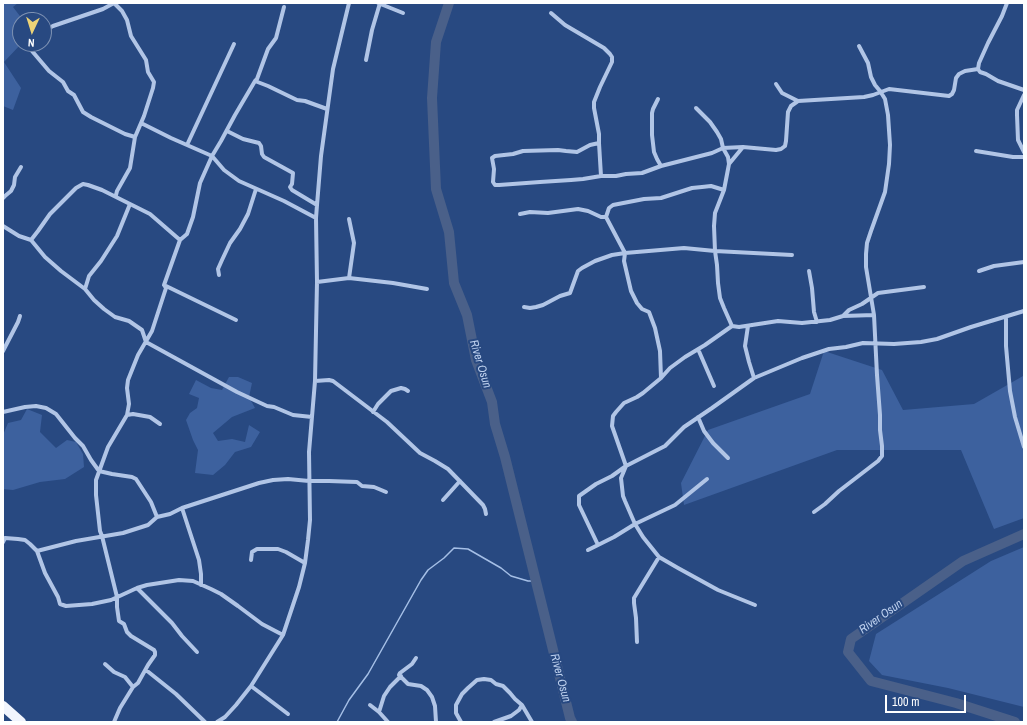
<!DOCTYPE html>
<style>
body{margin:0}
#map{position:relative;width:1027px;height:725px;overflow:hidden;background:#284981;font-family:"Archivo Narrow",sans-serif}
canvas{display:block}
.frame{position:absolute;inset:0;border:4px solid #fff;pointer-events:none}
.north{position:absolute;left:12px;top:12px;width:40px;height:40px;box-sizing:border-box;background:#284981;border:1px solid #7e92b3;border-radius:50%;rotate:184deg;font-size:11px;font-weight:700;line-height:16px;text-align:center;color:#fff}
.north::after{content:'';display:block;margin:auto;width:14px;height:18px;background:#edd377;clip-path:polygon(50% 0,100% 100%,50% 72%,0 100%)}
.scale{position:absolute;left:885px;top:695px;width:81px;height:18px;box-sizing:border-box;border:2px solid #fff;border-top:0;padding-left:5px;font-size:12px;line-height:14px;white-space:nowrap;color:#fff;-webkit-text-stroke:3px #284981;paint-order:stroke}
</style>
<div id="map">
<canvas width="1027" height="725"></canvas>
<div class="frame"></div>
<div class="north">N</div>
<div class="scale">100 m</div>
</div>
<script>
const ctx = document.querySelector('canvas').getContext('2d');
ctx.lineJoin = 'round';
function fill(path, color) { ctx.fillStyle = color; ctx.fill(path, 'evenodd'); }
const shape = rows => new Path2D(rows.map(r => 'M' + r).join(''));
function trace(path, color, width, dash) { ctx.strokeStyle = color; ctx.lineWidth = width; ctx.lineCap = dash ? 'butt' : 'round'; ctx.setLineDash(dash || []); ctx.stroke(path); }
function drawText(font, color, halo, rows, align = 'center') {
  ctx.font = font + ' "Archivo Narrow",sans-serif'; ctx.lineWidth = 4; ctx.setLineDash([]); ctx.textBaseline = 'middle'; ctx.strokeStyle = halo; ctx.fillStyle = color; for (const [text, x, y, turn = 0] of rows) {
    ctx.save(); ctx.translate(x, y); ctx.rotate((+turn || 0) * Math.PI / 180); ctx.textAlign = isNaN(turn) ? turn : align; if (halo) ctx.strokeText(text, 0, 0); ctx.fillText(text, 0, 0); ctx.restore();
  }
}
fill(shape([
 [3,3,18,3,13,7,23,20,20,20,20,44,21,44,4,62,21,88,13,110,3,106],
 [824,351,882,370,903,410,974,404,1023,376,1024,375,1024,518,994,529,961,450,837,450,684,505,681,483,708,430,810,394],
 [229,377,238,377,252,383,249,397,255,408,232,417,213,433,218,441,232,439,245,442,249,425,260,432,251,447,235,452,225,465,213,475,195,473,198,450,193,440,186,420,190,413,197,408,199,398,189,394,196,380,211,388,222,390],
 [27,409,42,415,40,432,56,448,67,440,76,442,83,454,84,467,65,479,40,482,13,490,3,489,3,435,8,423,21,420],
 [1024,547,1024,707,948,688,882,675,869,661,876,634,991,561]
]), '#3d619e');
trace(shape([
 [337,722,349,700,368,674,421,580,428,570,444,558,454,548,468,549,501,568,511,576,528,581,536,581]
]), '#a5bfe6', 1.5);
trace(shape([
 [449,3,436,42,432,98,436,189,449,232,454,283,467,315,476,360,492,402,495,424,505,457,570,718,572,722],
 [1015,722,956,703,871,681,848,652,851,639,963,561,1024,534]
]), '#4a6089', 10);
trace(shape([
 [114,3,122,11,127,20,131,36,146,60,148,72,154,82,153,88,144,116,135,137,130,168,117,191,116,195,115,196],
 [378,3,403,13],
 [1007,3,1002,16,988,43,979,63,978,69,980,72,986,74,998,81,1024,90],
 [551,13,565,25,604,48,610,54,612,57,612,62,600,87,594,102,594,108,599,134,599,143],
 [44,31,53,26,103,9,114,3],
 [31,44,32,51,49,71,63,82,68,91,74,95,83,112,91,117,125,134,135,137],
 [859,46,868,63,871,77,875,85,880,91,885,99,888,115,890,145,889,164,885,192,871,231,867,243,866,254,866,267,874,315],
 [366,60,372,30,380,3],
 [255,81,268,86,297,100,305,101,327,109],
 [776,84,782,93,798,101],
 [1024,95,1017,110,1017,115,1018,140,1024,152],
 [658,99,653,109,652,113,652,135,654,152,657,159,661,166],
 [141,123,171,138,212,156,224,170,239,181,284,201,316,218],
 [227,131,243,139,259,143,261,146,262,154,264,157,293,173,292,184,290,187,292,190,317,205],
 [187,145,234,44],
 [976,151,1013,157,1024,157],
 [729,164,743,147],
 [601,176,583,179,571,180,540,182,499,185,495,185,493,182,494,169,492,158,495,156,513,154,523,151,558,150,566,151,577,152,590,145,599,143,601,176,616,176,626,174,642,173,661,166,712,153,723,148,721,139,717,132,710,122,696,108],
 [3,198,5,196,11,191,14,185,15,177,21,167],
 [520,214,530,212,548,213,578,209,588,211,601,217,606,217,609,208,613,205,644,199,661,198,692,188,702,187,711,186,724,190],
 [3,226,19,236,31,240,45,257,61,271,85,289,94,300,104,309,115,317,129,321,142,330,146,342,237,392,267,406,274,407,293,415,312,417],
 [31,240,38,231,50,214,76,188,83,184,88,185,102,190,150,214,180,240],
 [809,271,812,288,814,312,817,322],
 [979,271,994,266,1024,262],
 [219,275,218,269,222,260,230,243,240,229,248,214,256,189],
 [349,278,354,243,349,219],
 [317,282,349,278,393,283,427,289],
 [164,285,236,320],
 [85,289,89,276,101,261,117,236,130,204],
 [524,307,530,308,536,307,543,305,560,296,570,293,578,271,582,268,595,261,612,255,625,253,606,217],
 [843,316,849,310,862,304,878,293,924,287],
 [1006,317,1006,346,1010,391,1015,417,1024,447],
 [748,326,745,346,749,362,754,378],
 [698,349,714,386],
 [3,351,18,322,20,316],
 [661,378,660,351,655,328,649,312,642,309,637,303,631,291,624,261,625,253,684,248,715,251,792,255],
 [315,381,329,380,333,381,387,422,420,453,435,461,448,469,483,505,485,509,486,514],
 [3,412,25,407,36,406,46,408,56,414,75,438,83,446,91,460,99,471,112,474,132,477,136,479,151,502,157,517],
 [373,412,378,404,391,391,401,388,405,389,408,391],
 [127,415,133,414,150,417,160,424],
 [698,417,704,431,713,443,728,458],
 [443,500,460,481],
 [182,508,199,560,201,574,201,585],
 [814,512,825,504,839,491,878,461,882,456,882,446,880,430,880,415,877,375,874,315,843,316,830,320,802,323,778,321,739,327,732,326,724,308,720,298,718,283,717,265,715,251,714,226,715,213,724,190,729,164,728,157,723,148,743,147,776,150,781,149,785,146,786,141,788,112,791,106,798,101,864,97,873,95,889,89,949,96,952,94,954,90,956,78,959,74,965,71,978,69],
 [3,542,5,538,18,539,25,540,30,544,37,551,45,573,58,597,60,604,66,606,92,604,111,600,137,588,147,585,179,580,193,581,211,589,221,594,238,606,262,624,283,635],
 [598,545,579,505,579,496,596,484,612,476,626,466,612,426,613,416,616,412,624,403,637,397,643,393,661,378,670,368,685,357,705,345,732,326],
 [588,550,614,537,635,524,675,505,707,479],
 [37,551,76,541,123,533,148,525,157,517,170,514,182,508,259,483,273,480,288,479,309,481,329,481,357,482,362,486,374,487,386,492],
 [251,560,252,552,257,549,278,549,286,552,305,563],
 [137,588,172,623,182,636,197,652],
 [755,605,718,590,678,568,659,557,643,537,635,524,625,501,623,496,621,478,626,466,665,446,684,427,712,408,754,378,802,358,829,349,846,347,863,343,894,344,921,342,937,339,971,327,1024,311],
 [637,642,636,618,634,603,634,598,659,557],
 [416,658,412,664,400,673,399,675,408,684,421,686,427,690,432,697,435,706,436,722],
 [105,664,114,672,125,677,133,687],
 [146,670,176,694,205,722],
 [251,686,288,714],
 [370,705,379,712,388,722],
 [522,705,532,722],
 [379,712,384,696,390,687,401,676],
 [114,722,120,708,133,687,138,683,148,665,155,655,155,652,154,650,131,636,127,632,124,624,119,621,117,607,117,597,102,536,100,531,96,495,96,480,108,447,127,415,129,404,127,388,128,380,138,355,152,331,166,288,164,285,180,240,187,234,193,217,200,183,212,156,221,141,235,115,255,81,257,79,268,49,276,38,284,7],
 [217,722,225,717,236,705,251,686,283,635,299,587,305,563,308,540,310,520,309,452,315,381,317,282,316,218,317,205,321,156,333,69,349,3],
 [461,722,456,713,456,705,462,694,468,688,477,680,484,679,491,680,496,684,503,686,510,693,515,699,522,705,519,710,511,716,494,722]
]), '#b1c5e6', 4);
trace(shape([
 [3,706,21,722]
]), '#f1f5fd', 10);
drawText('italic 12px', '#bccfed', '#284981', [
 ["River Osun",480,364,73],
 ["River Osun",881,617,-35],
 ["River Osun",560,678,75]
]);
</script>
